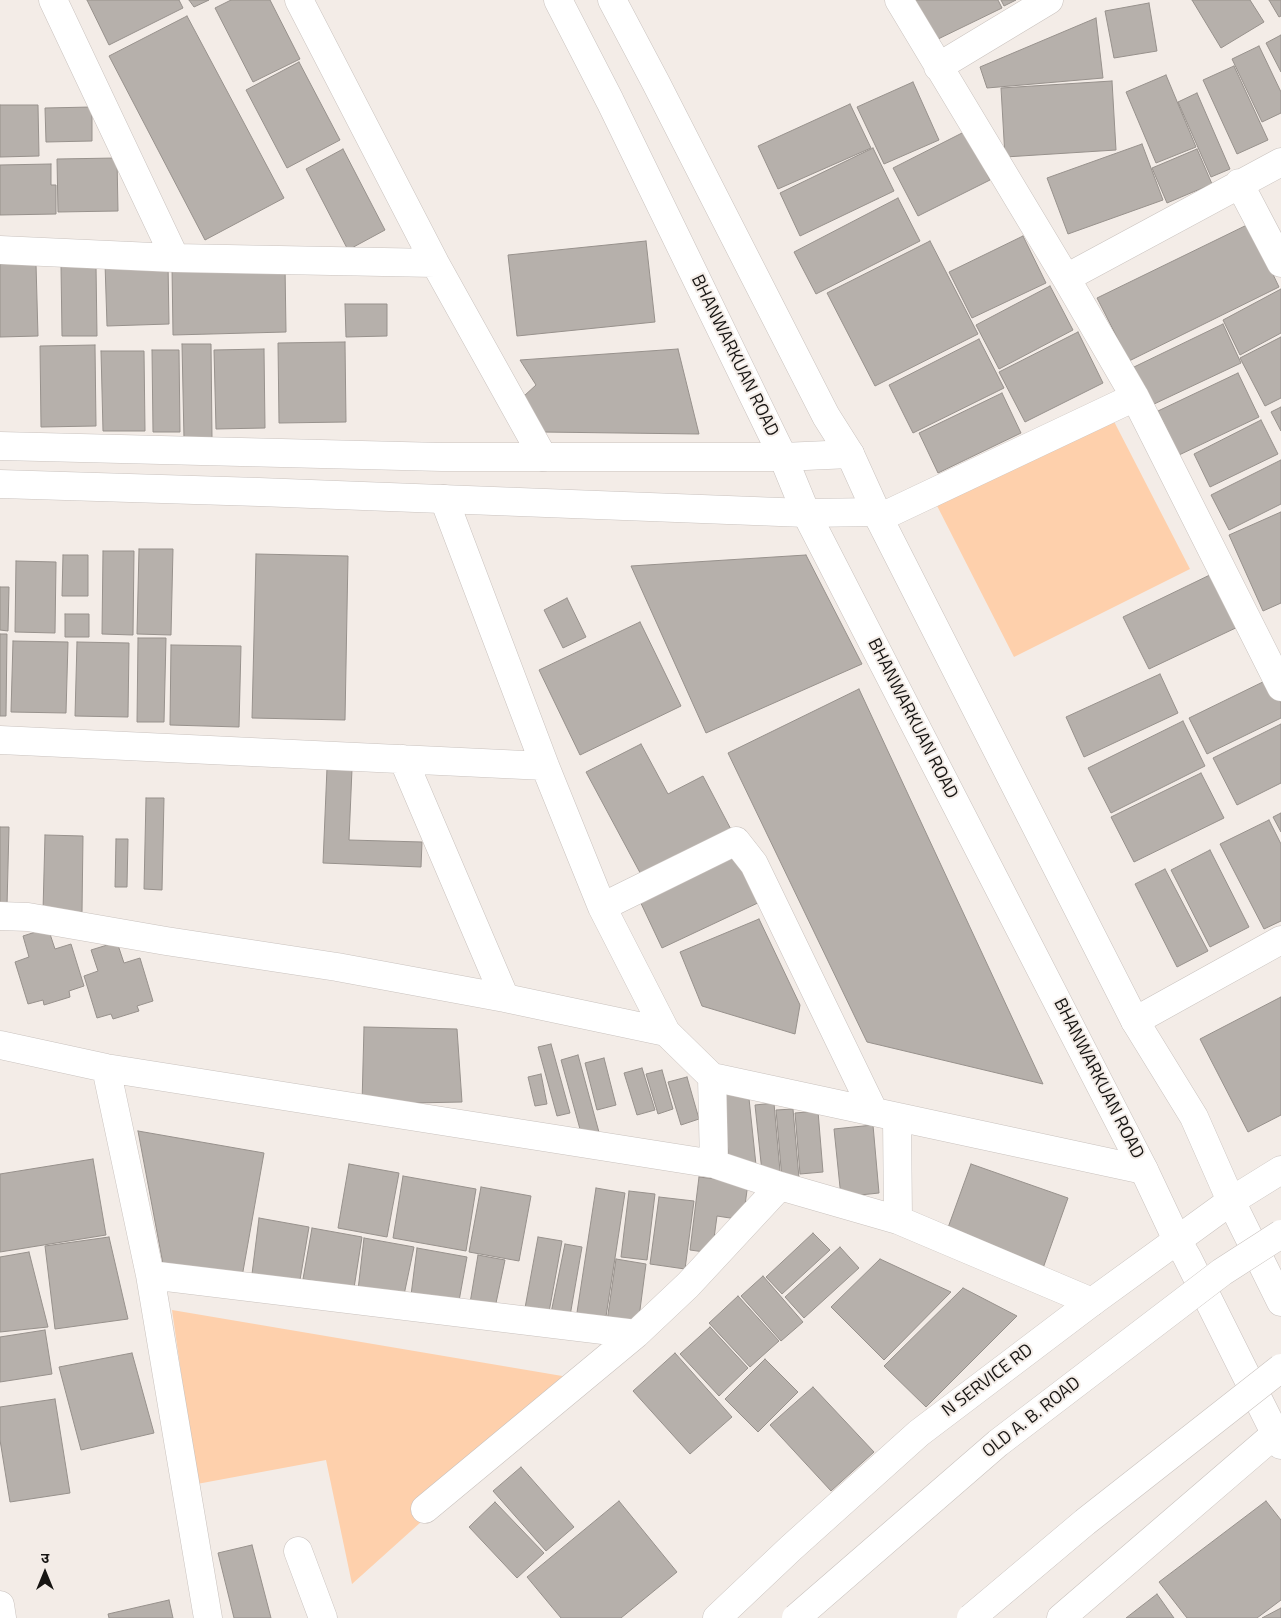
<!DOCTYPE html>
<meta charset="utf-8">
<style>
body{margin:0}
#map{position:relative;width:1281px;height:1618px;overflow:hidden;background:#f3ece7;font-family:"Titillium Web","Noto Sans Devanagari",sans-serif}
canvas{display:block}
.north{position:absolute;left:20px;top:1548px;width:50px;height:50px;-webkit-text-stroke:4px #f3ece7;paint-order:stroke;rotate:0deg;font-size:14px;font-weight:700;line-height:20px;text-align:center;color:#171513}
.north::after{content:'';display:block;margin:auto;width:18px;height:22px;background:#171513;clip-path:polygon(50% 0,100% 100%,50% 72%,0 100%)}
</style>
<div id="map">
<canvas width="1281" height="1618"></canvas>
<div class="north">उ</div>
</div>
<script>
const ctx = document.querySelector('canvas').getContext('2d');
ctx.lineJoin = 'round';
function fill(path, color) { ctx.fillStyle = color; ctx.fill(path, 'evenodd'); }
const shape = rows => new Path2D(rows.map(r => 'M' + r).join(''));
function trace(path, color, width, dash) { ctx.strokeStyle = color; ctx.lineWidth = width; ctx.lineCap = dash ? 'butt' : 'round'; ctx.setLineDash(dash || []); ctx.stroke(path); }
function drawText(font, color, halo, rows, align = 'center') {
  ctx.font = font + ' "Titillium Web",sans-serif'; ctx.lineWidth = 4; ctx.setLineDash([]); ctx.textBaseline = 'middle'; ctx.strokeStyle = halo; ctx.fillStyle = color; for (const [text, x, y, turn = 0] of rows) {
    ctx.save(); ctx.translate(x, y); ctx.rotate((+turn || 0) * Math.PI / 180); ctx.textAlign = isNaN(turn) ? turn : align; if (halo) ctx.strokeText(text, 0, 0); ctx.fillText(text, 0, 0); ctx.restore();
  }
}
fill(shape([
 [1104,402,1190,569,1014,657,929,490],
 [172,1310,580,1379,352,1584,326,1460,197,1484]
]), '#fed0ac');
const building = shape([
 [87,0,179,0,183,8,109,45,87,0],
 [189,0,209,0,194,7,189,0],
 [231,0,270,0,300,59,253,82,215,8,231,0],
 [914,0,998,0,1002,8,934,41,914,0],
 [1001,0,1016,0,1004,6,1001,0],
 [1192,0,1250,0,1264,22,1221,48,1192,0],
 [1269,0,1281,0,1281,16,1279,17,1269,0],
 [1149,3,1157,51,1114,58,1105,11,1149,3],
 [187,16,284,198,205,240,109,56,187,16],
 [1096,18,1103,78,987,88,980,67,1096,18],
 [1281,35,1281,72,1266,43,1281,35],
 [1259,46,1281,92,1281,113,1262,122,1232,59,1259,46],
 [299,62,340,140,287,168,246,90,299,62],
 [1234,66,1268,140,1237,154,1203,80,1234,66],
 [1166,75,1196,147,1156,163,1126,92,1166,75],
 [1112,81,1116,150,1005,157,1001,88,1112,81],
 [913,82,939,140,884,164,857,107,913,82],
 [1197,93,1230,169,1211,177,1178,102,1197,93],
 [850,104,871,148,778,189,758,146,850,104],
 [0,105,38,105,39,156,0,157,0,105],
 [92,107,92,141,46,142,45,108,92,107],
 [966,131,990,180,918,216,893,168,966,131],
 [1142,144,1163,200,1068,234,1047,178,1142,144],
 [873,148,894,191,800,236,780,193,873,148],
 [343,149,385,230,348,250,306,169,343,149],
 [1197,149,1212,184,1167,203,1152,168,1197,149],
 [117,158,118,211,58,212,57,159,117,158],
 [51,164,51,185,56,185,56,214,0,215,0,165,51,164],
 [898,198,920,241,816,294,794,252,898,198],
 [1249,224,1279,287,1129,361,1097,298,1249,224],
 [1023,236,1046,283,972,318,949,272,1023,236],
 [646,241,655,322,517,336,508,255,646,241],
 [930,241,978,334,875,386,827,293,930,241],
 [168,262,169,324,107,326,105,263,168,262],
 [0,264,36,264,38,336,0,337,0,264],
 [96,265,97,336,62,336,61,266,96,265],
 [285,265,286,332,173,335,172,267,285,265],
 [1050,286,1073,330,999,369,976,325,1050,286],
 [1281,289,1281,333,1240,355,1223,320,1281,289],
 [345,304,387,304,387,336,346,337,345,304],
 [1223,324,1241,363,1152,405,1134,367,1223,324],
 [1078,332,1103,383,1025,422,999,372,1078,332],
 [1281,337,1281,398,1265,406,1240,358,1281,337],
 [979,339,1004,388,913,433,889,385,979,339],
 [345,342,346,422,279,423,278,343,345,342],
 [182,344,211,344,212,438,184,439,182,344],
 [95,345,96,426,41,427,40,346,95,345],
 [264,349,265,428,216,429,214,350,264,349],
 [678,349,699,434,542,432,524,396,536,385,520,360,678,349],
 [152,350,179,350,180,432,153,432,152,350],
 [101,351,144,351,145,431,103,431,101,351],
 [1238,373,1259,417,1179,455,1158,411,1238,373],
 [1002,393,1021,433,938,473,919,433,1002,393],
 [1281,407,1281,431,1271,412,1281,407],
 [1261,420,1278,454,1210,487,1194,454,1261,420],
 [1281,460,1281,504,1229,530,1211,495,1281,460],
 [1281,512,1281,603,1263,611,1229,535,1281,512],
 [139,549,173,549,171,635,137,634,139,549],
 [103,551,134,551,133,635,102,634,103,551],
 [256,554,348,556,345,720,252,718,256,554],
 [63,555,88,555,88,596,62,596,63,555],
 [806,555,862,664,706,733,631,566,806,555],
 [16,561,56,562,55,633,15,632,16,561],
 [1216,572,1242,625,1149,669,1123,617,1216,572],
 [0,587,9,587,8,631,0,630,0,587],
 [567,598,586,637,563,648,544,610,567,598],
 [65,614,89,614,89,637,65,637,65,614],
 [640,622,681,706,580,755,539,670,640,622],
 [0,634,7,634,6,716,0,716,0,634],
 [138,638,166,638,164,722,137,722,138,638],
 [13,641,68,642,66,713,11,712,13,641],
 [77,642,129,643,128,717,75,716,77,642],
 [171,645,241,646,239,727,170,725,171,645],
 [1160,674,1178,713,1084,757,1066,717,1160,674],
 [1269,679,1281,703,1281,718,1207,754,1189,718,1269,679],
 [859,689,1043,1084,867,1042,728,753,859,689],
 [1183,721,1205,766,1111,813,1088,768,1183,721],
 [1281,724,1281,783,1237,805,1213,758,1281,724],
 [641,744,668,794,703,776,735,837,645,882,586,772,641,744],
 [327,768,352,769,349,840,422,842,421,867,323,863,327,768],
 [1201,773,1224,818,1134,862,1111,817,1201,773],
 [146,798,164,798,162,890,144,889,146,798],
 [1281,813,1281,832,1273,817,1281,813],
 [1269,820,1281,844,1281,921,1264,929,1220,844,1269,820],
 [0,827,9,827,7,906,0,905,0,827],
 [45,835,83,836,82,912,43,911,45,835],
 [116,839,128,839,127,887,115,887,116,839],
 [738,849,762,901,662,948,638,897,738,849],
 [1210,850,1249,927,1210,947,1171,870,1210,850],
 [1165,869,1208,951,1177,967,1135,884,1165,869],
 [759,919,800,1005,795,1034,702,1006,680,952,759,919],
 [48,928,55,949,71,944,84,986,69,991,70,997,44,1005,43,1000,28,1004,15,962,29,957,23,936,48,928],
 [117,942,124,963,140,958,153,1001,137,1006,139,1011,113,1019,111,1014,97,1018,84,976,98,971,91,950,117,942],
 [1281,997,1281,1115,1248,1132,1200,1039,1281,997],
 [364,1027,457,1029,462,1102,362,1104,364,1027],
 [551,1044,570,1113,557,1116,538,1047,551,1044],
 [578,1055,600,1136,583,1140,561,1060,578,1055],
 [604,1058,616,1105,597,1110,585,1063,604,1058],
 [642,1068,655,1110,637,1115,624,1073,642,1068],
 [662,1070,673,1109,658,1114,646,1074,662,1070],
 [541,1074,547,1104,535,1106,528,1077,541,1074],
 [687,1077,699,1119,681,1125,668,1082,687,1077],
 [748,1089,756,1165,730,1168,721,1092,748,1089],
 [774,1103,780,1171,762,1172,755,1105,774,1103],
 [793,1109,799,1178,782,1179,776,1110,793,1109],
 [818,1111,823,1172,800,1174,795,1113,818,1111],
 [873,1125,879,1193,841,1197,834,1129,873,1125],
 [138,1131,264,1153,242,1277,163,1264,138,1131],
 [93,1159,106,1235,0,1252,0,1174,93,1159],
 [349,1164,399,1173,387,1237,338,1228,349,1164],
 [971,1164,1068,1198,1042,1271,945,1236,971,1164],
 [403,1176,476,1189,466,1251,393,1238,403,1176],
 [699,1177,748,1183,743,1220,717,1216,712,1253,690,1250,699,1177],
 [481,1187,531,1196,519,1261,469,1252,481,1187],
 [596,1188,625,1193,605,1323,576,1319,596,1188],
 [629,1191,655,1194,647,1260,621,1257,629,1191],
 [659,1197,694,1201,685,1269,650,1264,659,1197],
 [259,1218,309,1227,300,1280,252,1274,259,1218],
 [312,1228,362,1237,354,1288,303,1279,312,1228],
 [813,1233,830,1250,782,1294,766,1277,813,1233],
 [109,1237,128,1319,55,1329,45,1246,109,1237],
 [538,1237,562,1241,549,1312,525,1308,538,1237],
 [364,1238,414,1247,404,1295,358,1290,364,1238],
 [565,1244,582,1247,570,1316,551,1313,565,1244],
 [840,1247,859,1268,804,1318,785,1297,840,1247],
 [417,1248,467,1257,459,1301,411,1295,417,1248],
 [29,1252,48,1327,0,1332,0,1257,29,1252],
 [478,1255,505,1260,495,1308,470,1303,478,1255],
 [616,1259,646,1264,638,1325,607,1321,616,1259],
 [880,1259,951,1292,884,1360,831,1307,880,1259],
 [763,1276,803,1322,781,1341,741,1296,763,1276],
 [963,1288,1017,1316,926,1407,884,1366,963,1288],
 [738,1296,779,1341,750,1367,709,1323,738,1296],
 [710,1327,748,1368,719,1396,680,1354,710,1327],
 [45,1330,52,1374,0,1382,0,1337,45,1330],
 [132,1353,154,1433,81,1450,59,1367,132,1353],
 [675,1353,732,1417,690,1454,633,1391,675,1353],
 [765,1359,798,1392,758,1432,725,1399,765,1359],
 [813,1387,874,1452,831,1491,770,1425,813,1387],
 [55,1399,70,1493,10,1502,0,1440,0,1407,55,1399],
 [521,1467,574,1527,546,1551,493,1491,521,1467],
 [619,1501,677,1572,621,1618,561,1618,527,1577,619,1501],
 [1266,1501,1281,1520,1281,1600,1257,1618,1187,1618,1159,1582,1266,1501],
 [495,1502,544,1553,517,1578,469,1527,495,1502],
 [252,1545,271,1618,234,1618,218,1553,252,1545],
 [1157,1594,1174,1618,1126,1618,1157,1594],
 [169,1600,173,1618,109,1618,108,1614,169,1600],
 [1281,1608,1281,1618,1262,1618,1281,1608]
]);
fill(building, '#b6b0ab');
trace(building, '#97918c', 1);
const minor = shape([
 [53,0,175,258],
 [299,0,435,263,543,457],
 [899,0,1066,278,1135,397,1281,687],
 [938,67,1049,0],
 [1239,183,1281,263],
 [0,250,175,258,435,263],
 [1066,278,1281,162],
 [444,499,545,766,602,907,666,1032],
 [879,518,1135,397],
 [0,740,545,766],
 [403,759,505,998],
 [602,907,736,841,754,864,874,1112],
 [0,916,28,917,166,941,337,967,505,998,666,1032,712,1077,1144,1170],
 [1135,1021,1281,940],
 [0,1045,106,1068,714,1164,780,1186,898,1220,1092,1302],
 [106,1068,150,1275,208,1618],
 [712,1077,714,1164],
 [897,1117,898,1220],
 [150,1275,636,1334],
 [425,1509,636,1334,688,1285,780,1186],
 [298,1551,323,1618],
 [0,1605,2,1618]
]);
const tertiary = shape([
 [0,446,442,457,783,457,850,454],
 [0,484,259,492,806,513,877,512],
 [717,1618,791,1548,919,1433,1092,1302,1231,1201,1281,1170],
 [1061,1618,1281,1429]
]);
const secondary = shape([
 [558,0,610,101,783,457,806,513,1144,1170,1177,1240,1187,1257,1281,1445],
 [612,0,656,83,826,416,850,454,879,518,1135,1021,1194,1117,1231,1201,1281,1302]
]);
trace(minor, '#c9c2be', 29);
trace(tertiary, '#c9c2be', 29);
trace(secondary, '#c9c2be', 29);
trace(minor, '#fff', 28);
trace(tertiary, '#fff', 28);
trace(secondary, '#fff', 28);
const secondaryBridge = shape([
 [796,1618,998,1443,1222,1272,1281,1234],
 [971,1618,1085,1522,1281,1368]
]);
trace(secondaryBridge, '#c9c2be', 29, []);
trace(secondaryBridge, '#fff', 28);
drawText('18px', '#171513', '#f3ece7', [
 ["BHANWARKUAN ROAD",734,356,64],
 ["BHANWARKUAN ROAD",912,719,63],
 ["BHANWARKUAN ROAD",1098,1079,63],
 ["N SERVICE RD",988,1381,-37],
 ["OLD A. B. ROAD",1032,1418,-38]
]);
</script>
